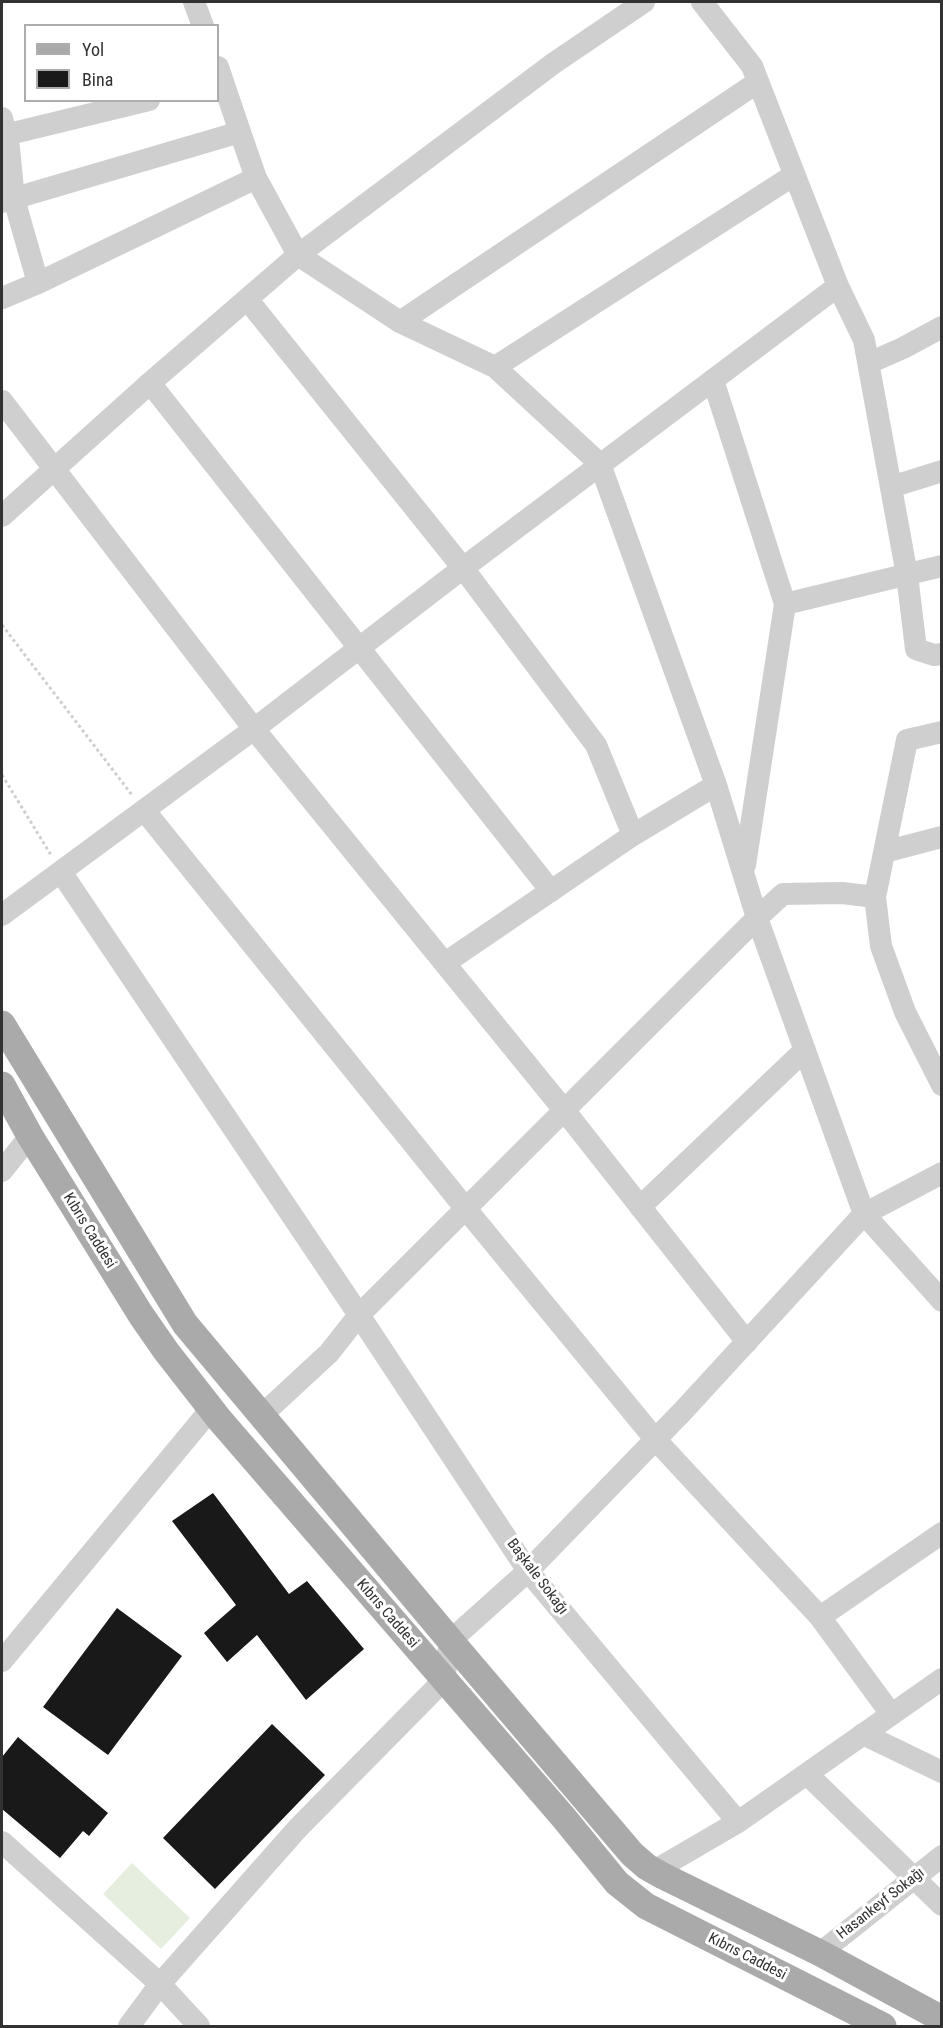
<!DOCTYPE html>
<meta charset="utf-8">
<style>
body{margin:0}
#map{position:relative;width:943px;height:2028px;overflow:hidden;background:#fff;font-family:"Roboto Condensed",sans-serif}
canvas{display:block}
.frame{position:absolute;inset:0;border:3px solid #323232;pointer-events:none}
.legend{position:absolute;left:24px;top:24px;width:195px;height:78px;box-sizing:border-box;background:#fff;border:2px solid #adadad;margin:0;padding:8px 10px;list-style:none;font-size:18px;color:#323232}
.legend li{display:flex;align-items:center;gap:12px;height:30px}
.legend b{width:30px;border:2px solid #adadad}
</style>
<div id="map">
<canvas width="943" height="2028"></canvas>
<div class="frame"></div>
<ul class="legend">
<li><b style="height:8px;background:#aaa"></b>Yol</li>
<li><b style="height:16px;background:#191919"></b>Bina</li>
</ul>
</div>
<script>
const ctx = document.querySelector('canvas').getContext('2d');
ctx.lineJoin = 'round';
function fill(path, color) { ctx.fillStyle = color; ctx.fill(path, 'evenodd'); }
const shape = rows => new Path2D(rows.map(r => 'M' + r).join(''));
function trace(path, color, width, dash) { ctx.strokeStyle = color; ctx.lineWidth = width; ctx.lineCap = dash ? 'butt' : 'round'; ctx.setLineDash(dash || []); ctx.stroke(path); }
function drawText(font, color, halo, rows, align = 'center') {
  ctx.font = font + ' "Roboto Condensed",sans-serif'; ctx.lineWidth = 6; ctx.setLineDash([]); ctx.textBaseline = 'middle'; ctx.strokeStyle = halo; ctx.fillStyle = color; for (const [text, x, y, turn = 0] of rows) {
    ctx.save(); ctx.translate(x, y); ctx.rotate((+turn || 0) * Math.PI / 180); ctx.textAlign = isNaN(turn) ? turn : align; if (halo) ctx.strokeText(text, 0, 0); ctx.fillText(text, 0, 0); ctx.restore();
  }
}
fill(shape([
 [132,1863,190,1918,161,1949,103,1894]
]), '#e6efdf');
fill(shape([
 [213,1493,289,1594,307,1581,364,1649,306,1700,257,1635,227,1662,204,1633,236,1605,172,1521],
 [117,1608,182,1656,108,1755,43,1707],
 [272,1724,325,1775,215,1889,163,1838],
 [18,1737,108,1813,89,1836,83,1831,60,1858,2,1809,2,1757]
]), '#191919');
trace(shape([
 [2,625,132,795],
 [2,775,51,855]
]), '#cfcfcf', 3, [3, 3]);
trace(shape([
 [194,2,203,26],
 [702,2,752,66,838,286,864,340,907,575,916,649,934,655,942,654],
 [218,67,240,132],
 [2,118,9,148,14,199,38,283],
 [5,135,149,100],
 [256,178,298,255,400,322,495,367,600,464,716,785,757,918,359,1315,329,1353,262,1415],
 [2,202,240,132,256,178,38,283,2,298],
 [247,299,463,568,596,745,633,835],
 [400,322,758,82],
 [869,363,903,348,942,327],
 [495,367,794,175],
 [713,380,785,604,745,865],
 [150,383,551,891],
 [2,401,254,729,564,1110,747,1342],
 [891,487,942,471],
 [2,516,150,383,298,255,554,63,644,2],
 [785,604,942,566],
 [942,732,907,740,875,897,881,946,905,1012,942,1085],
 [144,810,466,1209,655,1439,820,1617,891,1714],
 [884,852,942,837],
 [61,872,359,1315,528,1571,738,1822],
 [875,897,842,893,783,894,757,918,864,1214,942,1301],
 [2,915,254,729,463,568,838,286],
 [445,963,633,835,716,785],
 [2,1171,30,1136],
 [640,1207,805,1050],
 [820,1617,942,1533],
 [2,1661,211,1409],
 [863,1734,942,1772],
 [807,1774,942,1905],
 [2,1842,160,1984,199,2026],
 [654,1871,738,1822,942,1679],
 [820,1953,942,1856],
 [129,2026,160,1984,298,1828,444,1680,450,1641,528,1571,682,1412,864,1214,942,1173]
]), '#cfcfcf', 22);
trace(shape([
 [2,1024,185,1324,459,1651,632,1854,647,1867,663,1876,820,1953,942,2019],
 [2,1085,30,1136,141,1315,166,1351,219,1419,564,1818,617,1883,646,1906,883,2026]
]), '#aaa', 27);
drawText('15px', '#323232', '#fff', [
 ["Kıbrıs Caddesi",89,1231,58],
 ["Başkale Sokağı",537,1577,53],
 ["Kıbrıs Caddesi",387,1614,49],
 ["Hasankeyf Sokağı",881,1904,-38],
 ["Kıbrıs Caddesi",747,1957,27]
]);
</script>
